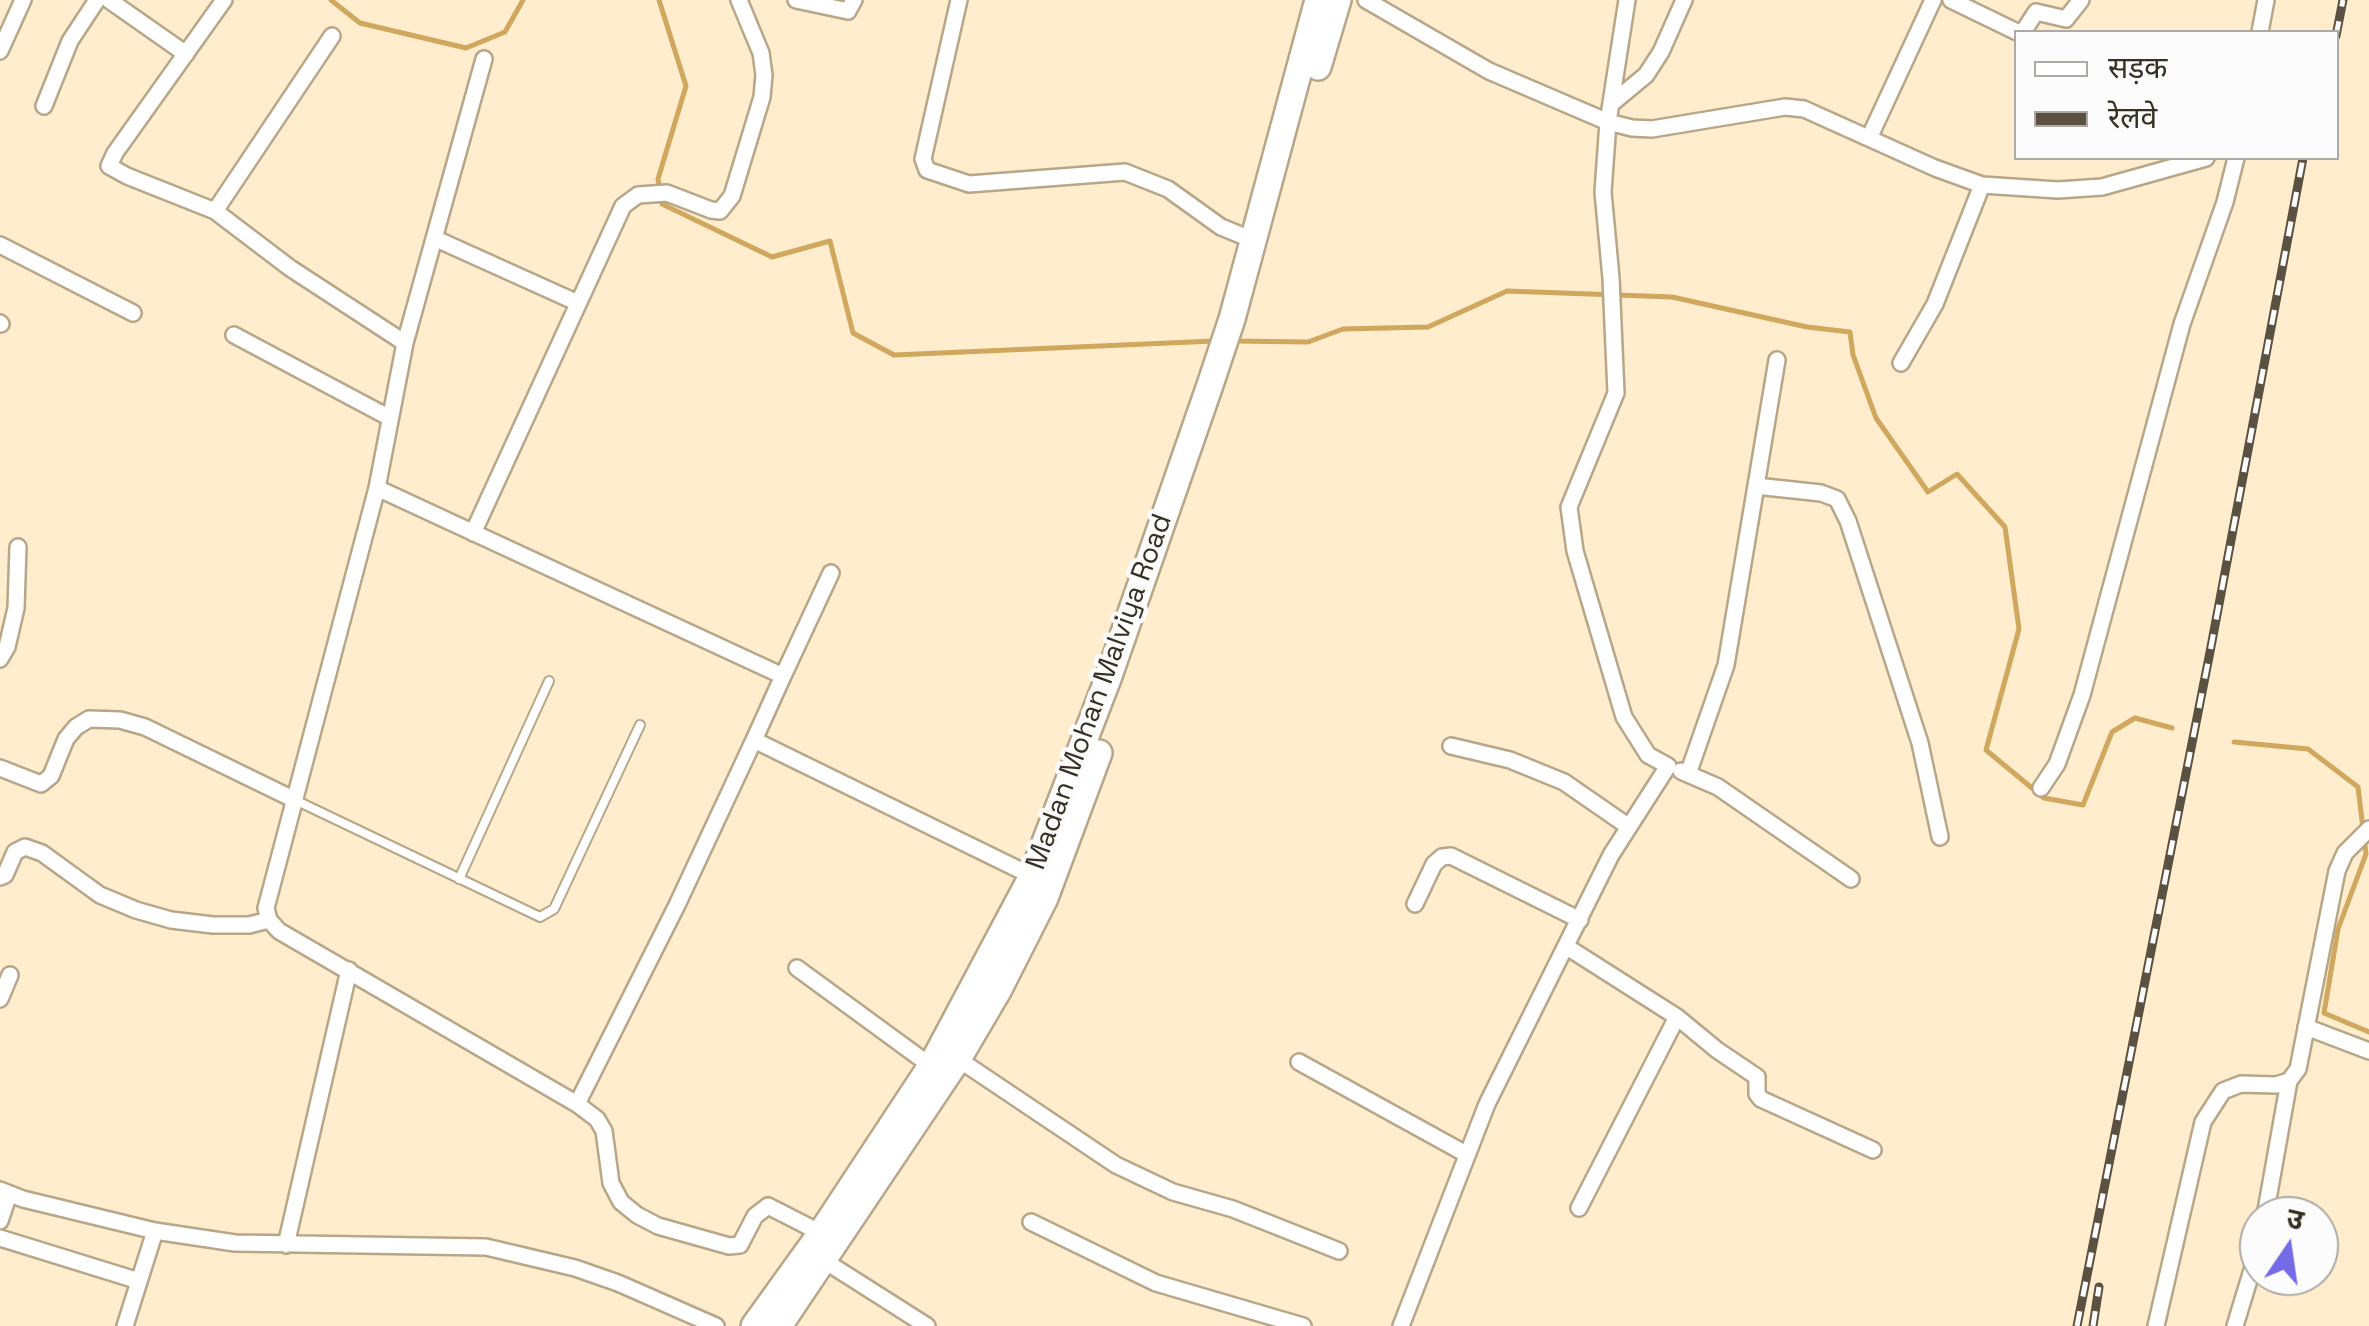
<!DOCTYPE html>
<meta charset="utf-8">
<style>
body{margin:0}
#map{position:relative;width:2369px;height:1326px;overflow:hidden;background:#ffedcd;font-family:"Space Grotesk","Noto Sans Devanagari",sans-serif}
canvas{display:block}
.legend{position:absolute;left:2014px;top:30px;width:325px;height:130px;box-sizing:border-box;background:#fcfcfc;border:2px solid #adaaa5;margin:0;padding:12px 18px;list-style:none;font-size:30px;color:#362f23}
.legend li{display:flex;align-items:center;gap:20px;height:50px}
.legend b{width:50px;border:2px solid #adaaa5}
.north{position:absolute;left:2239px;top:1196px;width:100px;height:100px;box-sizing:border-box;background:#fcfcfc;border:2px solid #adaaa5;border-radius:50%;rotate:13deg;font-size:28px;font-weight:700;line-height:40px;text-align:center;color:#362f23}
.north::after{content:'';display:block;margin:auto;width:35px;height:45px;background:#756be6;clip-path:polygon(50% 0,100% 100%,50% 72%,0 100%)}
</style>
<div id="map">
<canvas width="2369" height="1326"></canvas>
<ul class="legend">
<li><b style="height:12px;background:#fff"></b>सड़क</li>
<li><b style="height:12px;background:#5a5141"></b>रेलवे</li>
</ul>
<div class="north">उ</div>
</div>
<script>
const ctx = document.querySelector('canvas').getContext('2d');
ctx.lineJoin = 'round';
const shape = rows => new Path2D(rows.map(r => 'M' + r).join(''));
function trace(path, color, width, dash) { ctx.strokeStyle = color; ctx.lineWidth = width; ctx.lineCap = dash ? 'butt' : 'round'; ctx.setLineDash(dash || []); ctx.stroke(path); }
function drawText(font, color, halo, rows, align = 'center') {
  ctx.font = font + ' "Space Grotesk",sans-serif'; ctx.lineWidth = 9; ctx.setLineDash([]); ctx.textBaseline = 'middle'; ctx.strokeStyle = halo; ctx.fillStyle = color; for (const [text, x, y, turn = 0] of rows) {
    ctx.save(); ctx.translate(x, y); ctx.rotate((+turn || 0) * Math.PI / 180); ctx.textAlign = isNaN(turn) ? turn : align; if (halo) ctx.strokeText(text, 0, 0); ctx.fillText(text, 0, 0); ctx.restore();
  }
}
trace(shape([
 [331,0,360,23,466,48,505,32,523,0],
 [659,0,686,86,658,179,662,204,772,257,830,241,853,333,894,355,1214,341],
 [1235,341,1308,342,1343,329,1428,327,1507,291,1672,297,1807,327,1850,332,1853,355,1876,418,1928,492,1957,474,2005,527,2019,629,1986,750,2044,798,2083,805,2112,732,2135,718,2172,728],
 [2234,742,2308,749,2358,787,2366,854,2338,929,2324,1013,2369,1032]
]), '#cfa75d', 5);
const service = shape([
 [295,800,540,917,554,909,640,725],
 [459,879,549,681]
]);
const minor = shape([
 [109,0,186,54],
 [224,0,115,153,109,166,127,176,215,211,290,268,405,343],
 [796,0,848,11,854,0],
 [959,0,923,159,927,170,969,184,1125,172,1168,189,1221,227,1253,240],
 [1366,0,1489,71,1608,122,1632,128,1652,129,1785,107,1804,109,1935,168,1982,185,2058,190,2102,187,2206,158],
 [1951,0,2017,32],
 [2023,32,2036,12,2066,19,2081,0],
 [2260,32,2266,0],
 [0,51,23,0],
 [484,59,405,343,377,488,266,908,269,920,279,931,577,1104,597,1119,604,1131,611,1183,621,1202,637,1215,658,1226,729,1246,740,1245,755,1216,768,1206,821,1233],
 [1611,104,1646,75,1661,52,1684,0],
 [44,106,70,41,97,0],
 [1870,136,1933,0],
 [215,211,332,36],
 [434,238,578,303],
 [0,245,133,313],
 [0,323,1,324],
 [234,335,390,418],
 [1901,363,1935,304,1982,185],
 [1756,486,1821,493,1837,499,1848,521,1920,743,1940,837],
 [377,488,783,676,754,740,1032,876],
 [473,533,623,206,638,195,667,193,711,210,720,211,732,196,762,97,764,75,761,53,739,0],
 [0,659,7,647,16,608,18,547],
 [783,676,831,573],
 [1451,746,1510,760,1564,782,1629,827],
 [0,768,41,784,51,776,66,739,76,727,89,719,120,720,145,727,295,800],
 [1681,771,1718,787,1851,879],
 [1688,774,1726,665,1777,360],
 [2041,788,2057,764,2082,695,2182,324,2225,202,2236,158],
 [0,877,5,875,15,852,25,847,42,853,100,895,136,910,171,920,213,925,249,925,269,920],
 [1415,904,1434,864,1442,857,1451,856,1580,920],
 [1567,947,1677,1017,1717,1050,1757,1077,1757,1094,1761,1099,1873,1150],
 [797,968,931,1066],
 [0,999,10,975],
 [2306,1027,2369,1051],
 [958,1059,1116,1165,1173,1192,1233,1209,1339,1251],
 [1299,1062,1466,1154],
 [577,1104,677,905,754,740],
 [0,1190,23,1199,155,1231,235,1243,486,1247,575,1268,618,1283,716,1326],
 [1579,1208,1677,1017],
 [2265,1216,2289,1081],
 [0,1221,9,1194],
 [1031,1222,1156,1283,1303,1326],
 [0,1238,139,1281],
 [286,1245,349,970],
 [820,1258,927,1326],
 [125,1326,155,1231],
 [1401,1326,1487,1104,1611,855,1668,766,1648,755,1624,717,1575,551,1569,507,1616,393,1611,278,1603,192,1608,122,1627,0],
 [2156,1326,2203,1122,2223,1091,2241,1084,2276,1085,2289,1081,2298,1069,2337,871,2345,853,2369,829],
 [2235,1326,2259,1247]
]);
const trunk = shape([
 [1318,67,1338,0],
 [754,1326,821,1233,931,1066,1032,876,1109,676,1210,385,1232,319,1318,0],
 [779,1326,958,1059,998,991,1045,898,1099,753]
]);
trace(service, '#b7a688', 12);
trace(minor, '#b7a688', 20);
trace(trunk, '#b7a688', 30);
trace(service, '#fff', 8);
trace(minor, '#fff', 15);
trace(trunk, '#fff', 25);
const rail = shape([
 [2336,36,2343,0],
 [2077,1326,2210,652,2303,158],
 [2093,1326,2099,1287]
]);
trace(rail, '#5a5141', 9);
trace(rail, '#fcfcfc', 5, [15]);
drawText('28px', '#362f23', '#fcfcfc', [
 ["Madan Mohan Malviya Road",1100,692,-70]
]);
</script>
